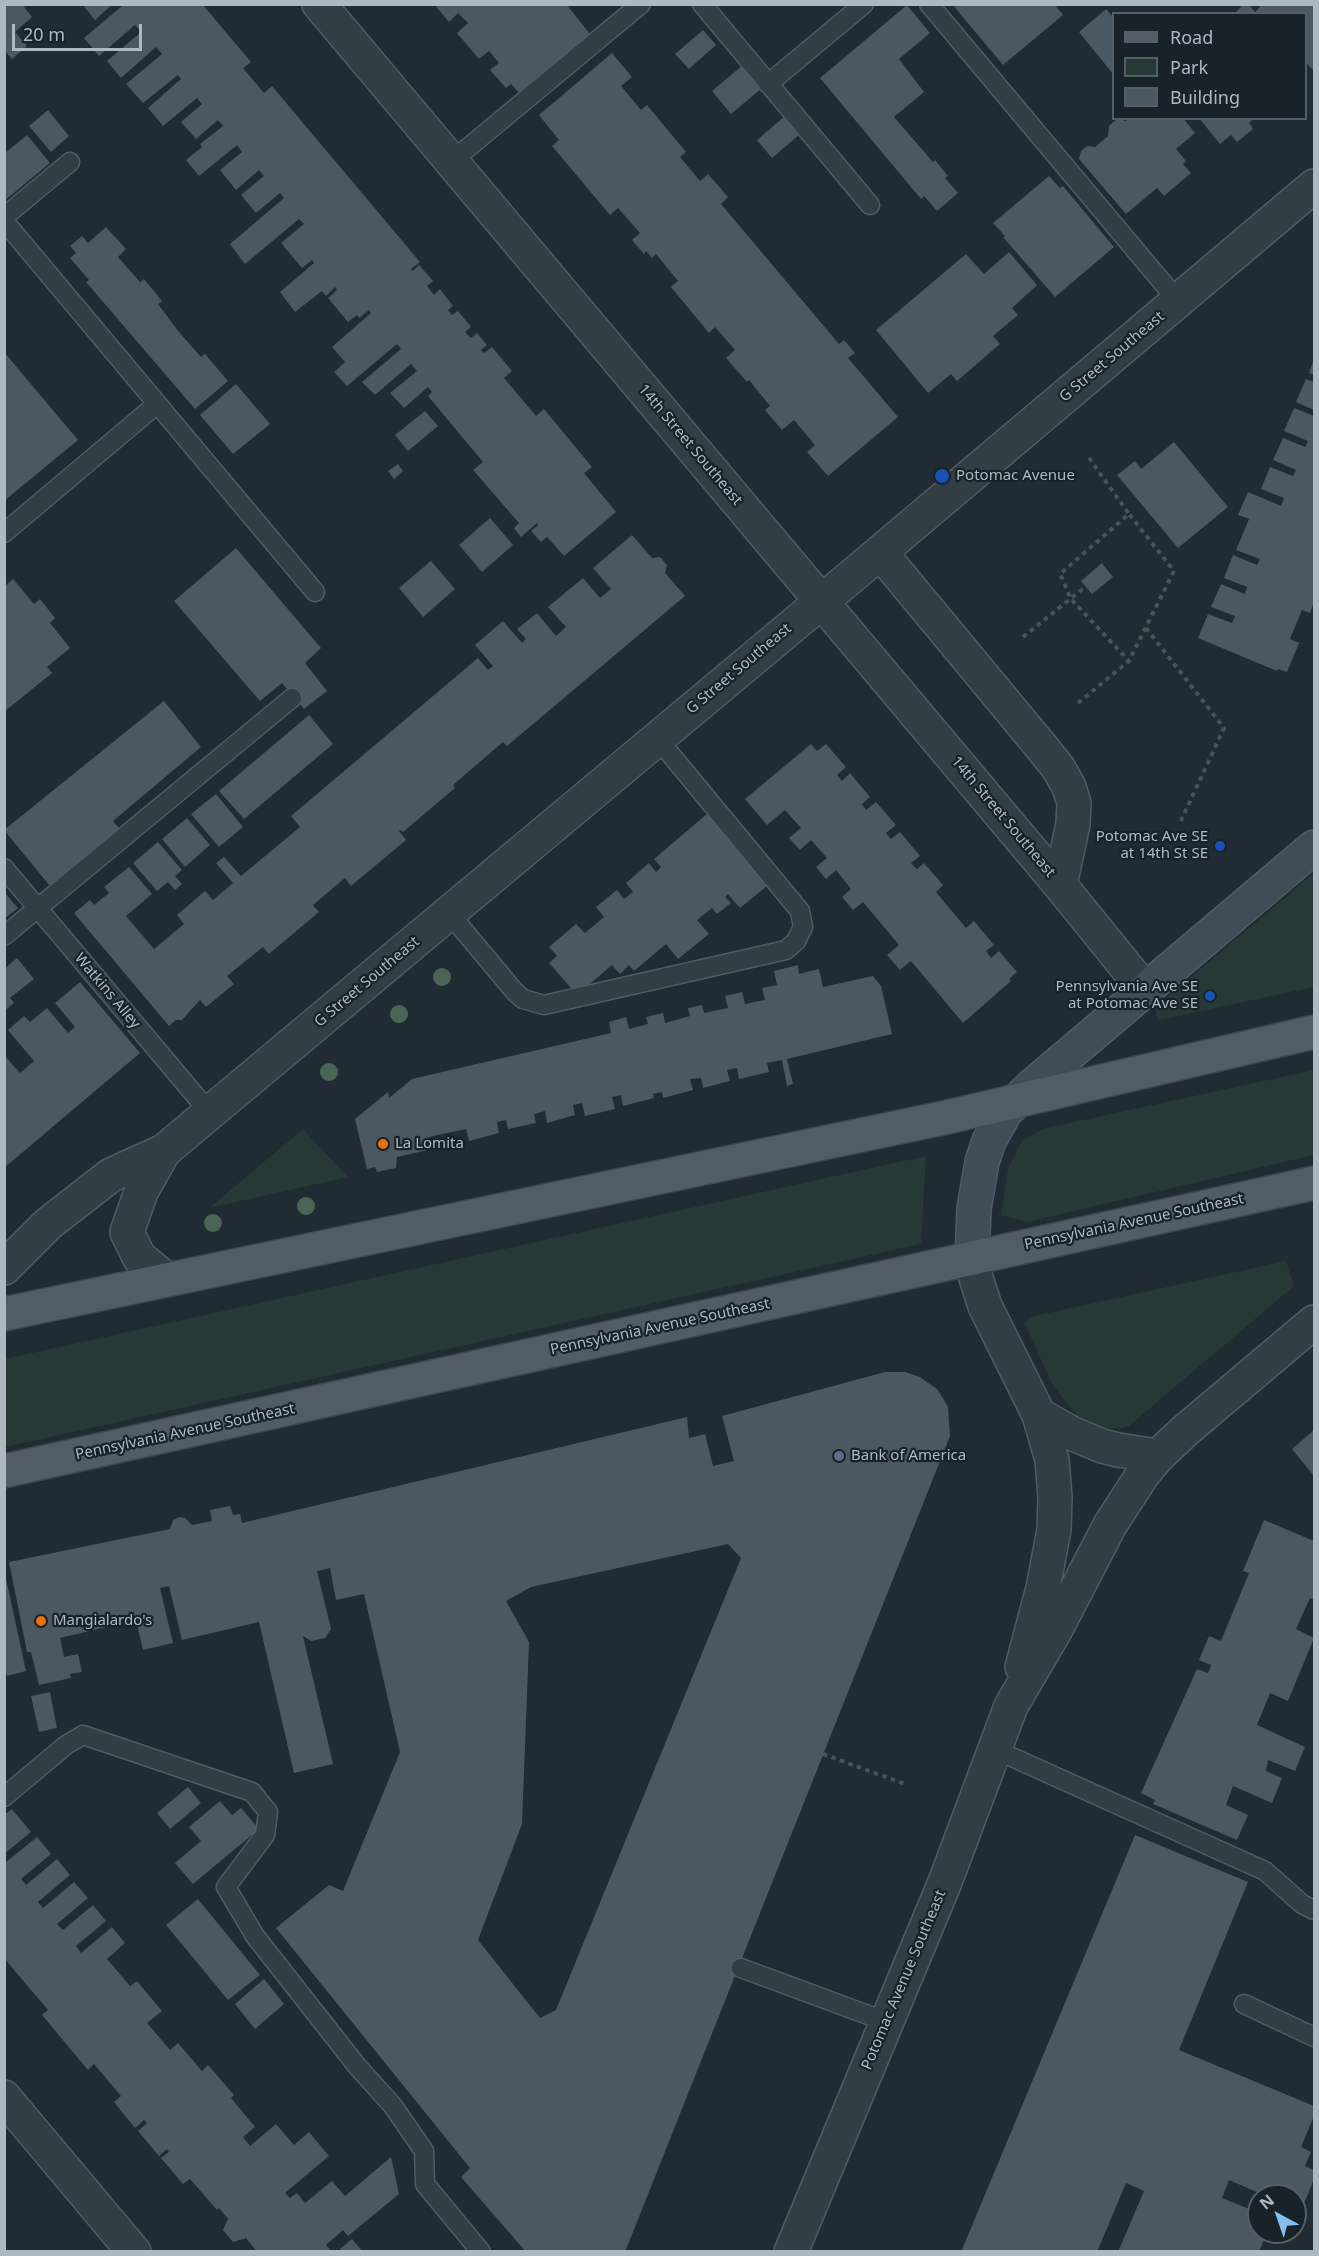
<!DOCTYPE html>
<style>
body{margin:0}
#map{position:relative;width:1319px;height:2256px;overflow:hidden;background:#202b33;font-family:"Noto Sans",sans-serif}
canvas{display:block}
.frame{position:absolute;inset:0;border:6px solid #adb8c1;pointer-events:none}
.legend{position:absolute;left:1112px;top:12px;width:195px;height:108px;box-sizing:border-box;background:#192228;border:2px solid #545e65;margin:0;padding:8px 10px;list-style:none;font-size:18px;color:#adb8c1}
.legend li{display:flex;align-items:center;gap:12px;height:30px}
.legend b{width:30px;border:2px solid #545e65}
.north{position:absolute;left:1247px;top:2184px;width:60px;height:60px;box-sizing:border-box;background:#192228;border:2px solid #545e65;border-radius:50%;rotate:320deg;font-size:16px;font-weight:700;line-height:24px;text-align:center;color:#adb8c1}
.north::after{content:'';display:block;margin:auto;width:21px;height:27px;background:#84beef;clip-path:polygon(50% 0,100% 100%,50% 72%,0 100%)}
.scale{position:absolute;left:12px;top:24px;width:130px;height:27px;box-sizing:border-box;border:3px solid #adb8c1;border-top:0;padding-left:8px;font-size:18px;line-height:21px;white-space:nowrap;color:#adb8c1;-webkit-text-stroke:4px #192228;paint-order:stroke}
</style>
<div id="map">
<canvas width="1319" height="2256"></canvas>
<div class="frame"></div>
<ul class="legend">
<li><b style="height:8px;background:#515c64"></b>Road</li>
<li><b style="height:16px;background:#263936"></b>Park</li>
<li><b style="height:16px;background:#4b5862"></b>Building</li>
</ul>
<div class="north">N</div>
<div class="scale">20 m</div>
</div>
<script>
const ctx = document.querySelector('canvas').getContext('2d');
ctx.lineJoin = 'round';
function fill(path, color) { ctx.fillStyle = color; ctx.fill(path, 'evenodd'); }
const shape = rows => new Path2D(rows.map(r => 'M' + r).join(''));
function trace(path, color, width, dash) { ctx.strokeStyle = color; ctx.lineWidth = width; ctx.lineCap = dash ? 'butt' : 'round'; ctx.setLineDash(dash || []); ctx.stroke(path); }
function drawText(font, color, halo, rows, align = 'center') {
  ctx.font = font + ' "Noto Sans",sans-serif'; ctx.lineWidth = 4.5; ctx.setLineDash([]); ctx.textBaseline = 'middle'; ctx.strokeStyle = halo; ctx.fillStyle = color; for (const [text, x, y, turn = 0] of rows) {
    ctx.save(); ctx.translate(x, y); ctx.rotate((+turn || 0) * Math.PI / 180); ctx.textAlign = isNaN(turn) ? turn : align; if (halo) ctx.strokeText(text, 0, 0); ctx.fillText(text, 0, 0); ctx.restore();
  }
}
fill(shape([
 [1314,873,1314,987,1159,1020,1156,1016,1157,1006],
 [1314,1070,1314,1155,1027,1222,1001,1215,1008,1168,1022,1141,1042,1129],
 [303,1129,348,1177,209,1208],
 [926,1156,921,1244,5,1447,5,1359],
 [1286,1261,1294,1286,1129,1426,1122,1428,1104,1428,1077,1416,1052,1384,1025,1324,1030,1317]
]), '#263936');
fill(shape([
 [4,4,22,4,32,17,15,32,27,46,12,59,4,50],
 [82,4,113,4,95,20],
 [434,4,566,4,590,34,520,94,511,84,506,88,490,70,499,63,489,51,479,59,457,33,468,23,458,13,449,22],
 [952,4,1054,4,1063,15,1003,65],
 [1244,4,1248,4,1255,12,1260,7,1258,4,1314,4,1314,71,1306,63,1306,14,1234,14],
 [121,5,203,5,251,62,243,68,264,93,272,86,420,262,411,269,413,271,419,265,433,281,427,286,431,291,434,295,440,289,453,306,448,310,452,315,458,311,471,327,465,332,471,338,477,333,487,345,481,350,484,353,492,347,512,371,504,378,536,416,544,409,592,467,584,473,616,512,564,556,547,537,541,542,531,531,538,525,537,523,521,537,514,528,519,523,473,470,483,462,428,396,432,392,428,387,404,408,390,393,417,371,411,364,375,395,362,382,401,349,397,344,347,386,334,372,345,362,332,347,371,313,369,310,359,318,357,315,348,322,328,298,337,290,335,287,326,296,322,291,295,312,280,292,314,263,312,260,302,268,281,243,304,224,299,219,245,264,230,244,284,198,280,193,256,213,241,195,264,176,259,170,236,190,220,170,242,152,237,145,199,176,186,160,202,147,200,144,223,126,218,120,196,139,181,122,202,104,197,98,163,126,148,108,181,79,178,75,143,103,126,84,162,54,156,47,121,78,107,61,141,32,135,25,99,56,84,38,122,6],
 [907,5,930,33,899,59,924,92,894,117,933,162,935,160,948,176,945,178,958,193,937,211,924,196,921,199,820,78],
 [1106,9,1113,17,1113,74,1079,32],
 [703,30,716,45,689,69,675,54],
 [612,53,632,77,621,86,641,110,647,105,686,152,680,157,700,181,708,174,728,197,721,204,839,344,844,340,855,353,848,358,898,417,828,476,807,452,815,445,794,420,782,430,765,410,770,406,749,380,747,382,726,358,735,350,715,327,709,333,671,287,678,281,656,254,652,258,646,251,644,254,632,240,640,233,618,208,610,215,552,146,559,140,539,115],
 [743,65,762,88,731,114,712,91],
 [48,110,69,136,51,152,29,126],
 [784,117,799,135,772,158,757,140],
 [1128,118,1183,118,1195,133,1176,149,1186,161,1183,164,1191,173,1164,196,1157,188,1126,214,1079,159,1081,151,1087,146,1095,147,1108,136,1109,126,1117,119,1126,121],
 [1199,118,1254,118,1249,123,1253,129,1237,142,1231,135,1220,144],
 [27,135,50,163,4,201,4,154],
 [1049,176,1060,188,1063,186,1114,247,1055,297,1003,237,1005,236,993,223],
 [106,227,126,249,118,257,140,282,144,279,162,301,158,304,179,332,201,357,205,354,228,381,195,409,86,282,89,280,70,258,76,253,70,246,82,236,88,243],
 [1009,252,1037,285,1012,308,1018,315,993,336,1000,344,957,381,951,374,928,393,876,330,966,254,984,274],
 [4,352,78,440,4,501],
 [1314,359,1314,375,1309,373],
 [1306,379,1314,382,1314,410,1296,402],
 [236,384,270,424,233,454,200,415],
 [1294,408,1314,416,1314,602,1310,613,1302,610,1290,639,1299,643,1287,672,1278,669,1277,671,1198,638,1208,614,1232,623,1235,616,1211,607,1221,584,1245,594,1247,587,1224,578,1233,555,1257,565,1260,559,1236,550,1249,519,1238,515,1248,492,1281,506,1284,498,1261,489,1270,467,1293,476,1296,470,1273,460,1283,438,1305,447,1308,441,1284,431],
 [425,411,438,426,408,451,395,435],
 [1174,442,1228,507,1178,548,1117,475,1135,461,1141,469],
 [398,464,403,471,394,479,388,471],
 [490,518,513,545,482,572,459,545],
 [632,535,652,558,660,557,667,565,665,573,685,596,507,746,503,742,453,785,455,788,403,832,401,830,399,831,406,840,351,886,345,878,313,905,319,912,269,954,263,947,227,976,234,984,206,1007,200,1000,182,1020,176,1020,169,1026,74,913,90,900,94,905,109,893,104,887,129,867,152,894,126,916,154,949,184,924,177,915,205,891,213,900,233,883,216,863,224,857,241,876,300,827,291,816,478,658,488,670,493,666,475,645,503,621,522,643,526,639,517,629,537,613,556,636,566,627,548,607,583,578,600,598,611,589,593,568],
 [236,548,321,648,305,663,327,691,304,709,282,683,260,701,174,601],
 [431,561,455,589,423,617,399,588],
 [1102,563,1113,577,1092,594,1081,581],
 [13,579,34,604,40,599,55,618,50,623,70,648,47,667,52,673,4,712,4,587],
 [164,701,201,747,113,821,119,828,50,886,4,830],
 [309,715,333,744,244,819,219,791],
 [811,744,817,751,826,744,846,767,837,775,842,781,850,773,870,797,862,804,866,810,876,802,896,825,886,833,891,839,900,832,920,856,911,863,917,869,924,863,943,885,936,892,966,928,974,921,994,945,986,951,991,958,999,951,1017,972,1009,979,1011,981,963,1023,911,961,900,970,887,955,899,945,863,902,853,910,842,897,851,889,836,870,826,879,816,867,827,858,811,840,800,850,789,838,801,828,785,810,767,825,745,799],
 [216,794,243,827,219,847,191,814],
 [708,813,753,863,750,865,767,886,740,908,728,894,725,897,731,903,717,914,712,908,697,920,709,934,678,959,666,944,634,971,629,965,620,974,612,965,577,995,549,963,557,956,549,947,576,924,585,933,604,917,596,907,617,890,624,899,633,892,626,883,649,863,656,872,661,867,654,859],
 [187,818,210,845,185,867,162,839],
 [158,842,182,870,175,876,182,884,175,890,168,882,157,891,133,863],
 [4,892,18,908,4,919],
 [17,958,34,979,10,998,14,1003,4,1011,4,969],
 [798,965,799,974,819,969,823,987,873,976,881,986,892,1034,787,1059,793,1084,787,1086,782,1060,767,1063,769,1072,739,1079,737,1068,727,1070,730,1081,703,1088,701,1078,690,1079,693,1090,663,1098,662,1092,653,1094,654,1098,623,1106,621,1095,612,1097,615,1109,585,1116,582,1103,573,1105,575,1115,547,1123,545,1111,534,1114,536,1123,508,1129,506,1120,497,1122,499,1133,469,1141,466,1129,429,1137,432,1149,397,1157,396,1168,377,1172,375,1167,367,1169,355,1119,388,1092,389,1098,412,1079,611,1033,609,1022,626,1017,629,1029,648,1024,646,1017,663,1013,665,1023,690,1016,688,1008,702,1005,704,1013,728,1008,725,996,742,992,745,1004,765,1000,762,988,777,985,774,971],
 [80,982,140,1053,4,1168,4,1055,20,1073,34,1061,8,1030,24,1016,30,1022,47,1008,68,1033,75,1027,55,1003],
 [885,1372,905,1372,920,1377,938,1390,948,1407,950,1436,625,2252,526,2252,461,2177,470,2168,276,1928,329,1885,343,1891,400,1752,364,1594,336,1600,330,1568,317,1571,331,1629,325,1638,311,1641,303,1636,333,1764,294,1773,259,1622,182,1640,169,1586,160,1588,173,1643,143,1650,136,1620,60,1638,64,1657,78,1654,82,1672,70,1674,71,1678,39,1685,31,1652,27,1652,9,1562,170,1529,173,1520,179,1517,185,1518,192,1525,212,1521,210,1510,230,1506,233,1515,240,1514,242,1523,687,1417,689,1438,705,1434,713,1466,734,1461,722,1416],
 [728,1544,741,1558,556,2010,540,2018,478,1940,522,1824,529,1642,506,1601,531,1587],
 [1314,1430,1314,1476,1292,1449],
 [1264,1520,1314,1541,1314,1600,1310,1598,1296,1629,1314,1638,1288,1701,1270,1693,1257,1725,1305,1747,1295,1771,1268,1760,1266,1771,1282,1778,1272,1803,1233,1786,1226,1805,1248,1815,1237,1840,1153,1804,1155,1800,1141,1793,1197,1669,1208,1673,1209,1671,1211,1665,1199,1660,1209,1636,1221,1641,1223,1636,1249,1573,1243,1571],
 [5,1574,26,1671,7,1676,4,1664],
 [50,1692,57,1728,39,1732,31,1696],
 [188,1787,201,1803,170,1829,157,1813],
 [220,1801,232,1815,241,1808,259,1829,193,1884,175,1863,201,1841,189,1827],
 [12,1809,31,1832,4,1854,4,1815],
 [1135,1835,1248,1882,1179,2050,1314,2106,1314,2116,1301,2147,1311,2152,1305,2166,1314,2170,1314,2179,1301,2211,1295,2208,1295,2196,1266,2196,1229,2180,1222,2198,1259,2213,1259,2232,1267,2232,1259,2252,1118,2252,1144,2191,1126,2183,1097,2252,961,2252],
 [37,1837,51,1854,21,1879,26,1885,57,1859,70,1875,38,1902,43,1908,74,1882,88,1898,57,1924,63,1930,93,1905,106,1921,76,1946,81,1953,112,1927,125,1943,107,1959,130,1986,137,1981,162,2011,147,2023,170,2050,178,2043,202,2071,208,2065,234,2095,231,2098,255,2127,243,2137,250,2146,276,2124,294,2145,309,2132,329,2156,285,2193,290,2198,297,2193,305,2203,332,2181,345,2196,391,2157,399,2194,348,2236,343,2230,326,2245,332,2252,257,2252,246,2238,233,2242,223,2230,228,2219,219,2208,217,2210,190,2179,183,2184,161,2158,169,2152,167,2149,159,2156,138,2131,147,2123,144,2120,135,2128,114,2102,121,2096,94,2064,88,2070,42,2015,48,2010,4,1958,4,1860,6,1862],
 [198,1899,260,1975,228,2000,166,1925],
 [264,1979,284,2004,255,2029,235,2004],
 [352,2239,363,2252,339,2252,340,2249]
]), '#4b5862');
const service = shape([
 [702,4,870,205],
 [929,4,1178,301],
 [768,84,864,4],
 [452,161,641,4],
 [4,217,70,162],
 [4,221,315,592],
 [4,533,157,404],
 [4,868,210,1113],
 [449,913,515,992,523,999,544,1005,786,950,796,941,803,927,800,911,657,738],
 [4,936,292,698],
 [994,1749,1265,1871,1302,1904,1314,1910],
 [4,1797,66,1745,83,1735,252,1792,268,1812,265,1835,226,1887,255,1936,357,2066,393,2106,424,2151,425,2184,481,2252],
 [741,1968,887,2022],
 [1244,2004,1314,2037]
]);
const minor = shape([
 [319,4,1060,885,1145,990],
 [880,552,1044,750,1059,769,1069,787,1074,803,1073,824,1060,885],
 [164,1151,141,1192,127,1232,139,1257,167,1280],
 [4,1268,48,1224,111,1175,164,1151,852,576,1314,186],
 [4,2097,134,2252]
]);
const tertiary = shape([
 [972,1259,975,1275,985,1306,1039,1415,1052,1460,1055,1497,1054,1530,1043,1588,1022,1667],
 [1039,1415,1071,1433,1102,1446,1118,1450,1158,1456],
 [791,2252,945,1882,1011,1706,1055,1631,1110,1525,1143,1474,1158,1456,1187,1429,1314,1322]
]);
const secondary = shape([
 [972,1259,974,1209,982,1162,989,1141,1006,1111,1033,1085,1314,847]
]);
const primary = shape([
 [4,1314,943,1118,1314,1032],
 [4,1471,1314,1183]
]);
trace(service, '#515b62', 21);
trace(minor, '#515b62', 36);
trace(tertiary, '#515b62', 36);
trace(secondary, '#515b62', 36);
trace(primary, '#3d464d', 36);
trace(shape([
 [1089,458,1129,514,1060,574,1071,599,1129,661],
 [1146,628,1224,728,1179,825],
 [1023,637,1085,587],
 [1078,703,1129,661,1174,571,1129,514],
 [823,1754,905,1784]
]), '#435654', 4, [4.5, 4.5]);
trace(service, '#333d44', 18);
trace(minor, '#333d44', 33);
trace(tertiary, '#333d44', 33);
trace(secondary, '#414d56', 33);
trace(primary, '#515c64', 33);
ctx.fillStyle = '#4b6555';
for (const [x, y] of [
 [442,977],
 [399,1014],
 [329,1072],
 [306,1206],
 [213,1223]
]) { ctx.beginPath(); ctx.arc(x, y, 9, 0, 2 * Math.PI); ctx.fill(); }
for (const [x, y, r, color] of [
 [942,476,8,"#1a4fb4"],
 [1220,846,6,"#1a4fb4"],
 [1210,996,6,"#1a4fb4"],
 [383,1144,6,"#e8710a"],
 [839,1456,6,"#5c6f8a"],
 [41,1621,6,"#e8710a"]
]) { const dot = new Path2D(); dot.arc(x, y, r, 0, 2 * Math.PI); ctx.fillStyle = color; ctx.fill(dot); trace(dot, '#192228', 2); }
drawText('15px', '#adb8c1', '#192228', [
 ["G Street Southeast",1112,357,-40],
 ["14th Street Southeast",690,445,50],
 ["G Street Southeast",739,669,-40],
 ["14th Street Southeast",1003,817,50],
 ["G Street Southeast",367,982,-40],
 ["Watkins Alley",107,991,50],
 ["Pennsylvania Avenue Southeast",1134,1222,-12],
 ["Pennsylvania Avenue Southeast",660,1327,-12],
 ["Pennsylvania Avenue Southeast",185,1432,-12],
 ["Potomac Avenue Southeast",904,1980,-67]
]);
drawText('15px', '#adb8c1', '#192228', [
 ["Potomac Avenue",956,476],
 ["Potomac Ave SE",1208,837,"right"],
 ["at 14th St SE",1208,854,"right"],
 ["Pennsylvania Ave SE",1198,987,"right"],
 ["at Potomac Ave SE",1198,1004,"right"],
 ["La Lomita",395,1144],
 ["Bank of America",851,1456],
 ["Mangialardo's",53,1621]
], 'left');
</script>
